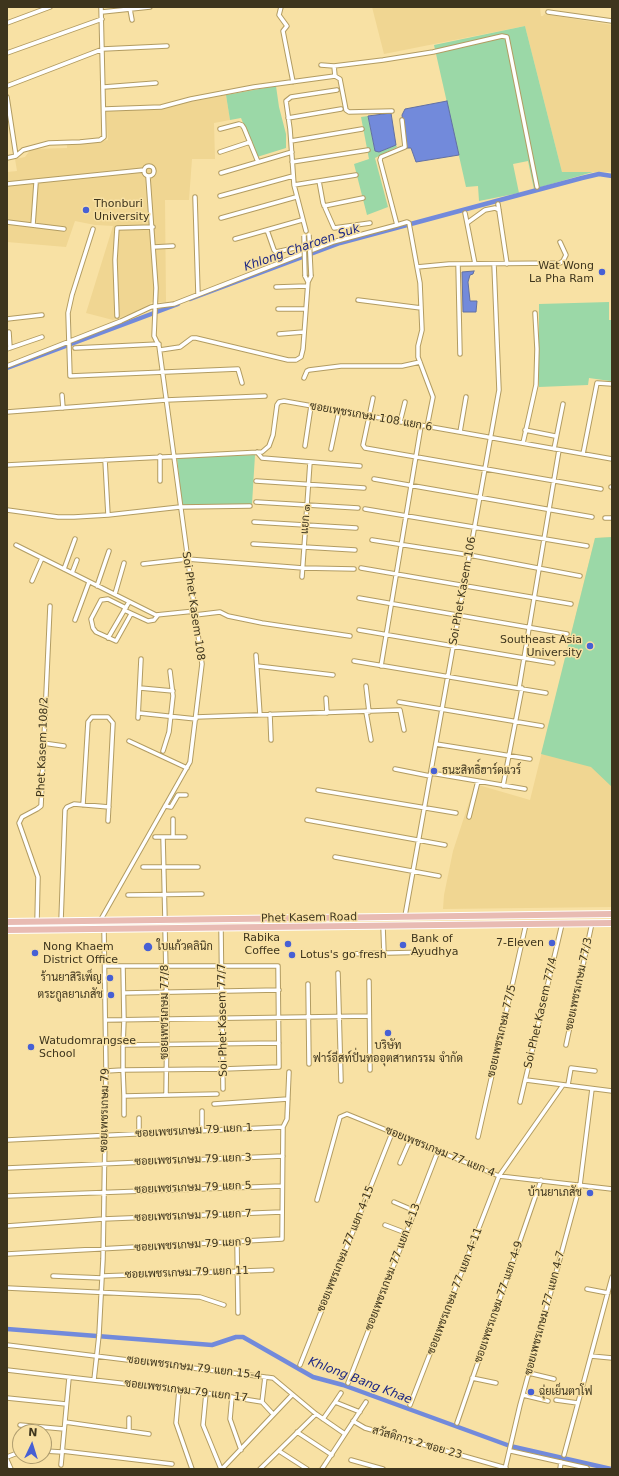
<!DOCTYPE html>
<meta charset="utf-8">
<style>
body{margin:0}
#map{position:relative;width:619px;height:1476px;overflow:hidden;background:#f8e1a4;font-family:"DejaVu Sans",sans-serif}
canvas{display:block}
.frame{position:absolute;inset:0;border:8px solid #3e351d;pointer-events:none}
.north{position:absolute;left:12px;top:1424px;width:40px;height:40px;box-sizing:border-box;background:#f8e1a4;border:1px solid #ae9c6e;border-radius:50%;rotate:4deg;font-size:11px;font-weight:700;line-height:16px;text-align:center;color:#3e351d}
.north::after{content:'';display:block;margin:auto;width:14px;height:18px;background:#4760d4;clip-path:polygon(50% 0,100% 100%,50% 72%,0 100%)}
</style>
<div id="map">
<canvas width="619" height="1476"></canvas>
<div class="frame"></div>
<div class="north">N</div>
</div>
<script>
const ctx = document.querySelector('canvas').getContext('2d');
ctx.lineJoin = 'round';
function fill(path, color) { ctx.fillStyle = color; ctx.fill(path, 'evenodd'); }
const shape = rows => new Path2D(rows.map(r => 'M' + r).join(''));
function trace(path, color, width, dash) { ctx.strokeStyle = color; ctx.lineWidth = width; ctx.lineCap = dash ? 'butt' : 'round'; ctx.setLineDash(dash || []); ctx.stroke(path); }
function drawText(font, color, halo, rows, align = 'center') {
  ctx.font = font + ' "DejaVu Sans",Sarabun,sans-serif'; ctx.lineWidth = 3; ctx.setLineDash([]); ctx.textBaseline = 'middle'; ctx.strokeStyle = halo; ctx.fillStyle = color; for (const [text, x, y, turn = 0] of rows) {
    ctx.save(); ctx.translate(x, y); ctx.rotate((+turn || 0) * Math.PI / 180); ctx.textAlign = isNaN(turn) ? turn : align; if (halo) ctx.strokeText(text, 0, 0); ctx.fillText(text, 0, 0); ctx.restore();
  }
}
fill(shape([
 [372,7,540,7,541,16,543,16,544,14,612,25,612,172,562,172,525,26,384,54],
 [226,95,230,120,214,123,215,159,192,159,189,200,165,200,166,302,152,302,144,309,113,320,86,313,113,226,95,225,75,221,66,247,7,242,7,172,17,171,15,159,25,157,31,149,67,148,67,145,108,140,106,110,164,107],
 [612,537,612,907,443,909,444,895,453,851,475,784,530,800,595,538]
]), '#f0d692');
fill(shape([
 [525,26,562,172,593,172,534,189,528,161,513,164,519,193,479,201,478,186,466,187,434,45],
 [276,86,279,107,286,134,286,148,257,157,241,118,230,120,226,95],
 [368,116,375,151,379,152,396,145,397,147,375,158,388,207,367,215,354,164,369,159,361,117],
 [609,302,609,320,612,320,612,384,610,381,589,378,588,385,539,387,539,304],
 [255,455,252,504,182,505,177,458],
 [612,537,612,787,591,767,541,754,595,538]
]), '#9bd8a7');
const water = shape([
 [447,101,459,155,416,162,411,148,406,148,402,115,405,109,447,101],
 [391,113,396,145,379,152,375,151,368,116,391,113],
 [474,271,473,274,470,275,468,282,470,301,477,301,476,312,463,312,462,272,474,271]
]);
fill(water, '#728adb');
trace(water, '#6270a2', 1);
trace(shape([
 [190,299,340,243,582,178,599,174,612,176],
 [7,368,178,304],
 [7,1329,212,1345,236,1337,243,1337,313,1377,343,1385,510,1446,611,1469]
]), '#728adb', 4.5);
const minor = shape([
 [281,7,279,15,287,26,283,31,293,82],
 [130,9,132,20],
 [102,12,150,7],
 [548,12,612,21],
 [7,23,50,7],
 [7,53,102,19],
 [321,65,334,66,383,60,433,52,502,36,507,37,537,187],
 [334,66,335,76],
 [7,86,103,49,167,46],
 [104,87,156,83],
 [7,97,16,156],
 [105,109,161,107,191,99,254,87,335,76,340,79,346,110,349,112,392,111],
 [288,118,341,109],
 [402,120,405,147,381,157,380,160,397,225,407,222,409,223,417,267],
 [220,129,239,124,242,125,244,128,258,162],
 [291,141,362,129],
 [220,152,250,142],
 [7,158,16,156,23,150,49,143,80,142,100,140,104,137,101,7],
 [292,162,368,150],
 '144 171a5 5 0 1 1 10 0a5 5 0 1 1-10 0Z',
 [221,173,292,152],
 [319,181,323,203,334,228,370,223],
 [7,184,144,170],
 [294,185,356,175],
 [220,196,293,176],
 [195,197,198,294],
 [498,204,507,264],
 [324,206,363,198],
 [465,213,467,223],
 [221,218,296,197],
 [7,222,64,229],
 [33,225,36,183],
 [93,229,72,295,68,313,70,376,238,369,242,383],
 [267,230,274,250,276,252,299,247],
 [306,231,294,185,290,129,286,101,291,97,337,90],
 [235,239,302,220],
 [154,247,173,246],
 [458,264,460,354],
 [475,264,467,223,485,210,495,208,499,210],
 [305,276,308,282,311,276],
 [276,287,307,286],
 [358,300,421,308],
 [278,309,306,309],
 [117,316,115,260,117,228,153,227],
 [7,319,42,315],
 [9,332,10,348],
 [279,334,304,332],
 [75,348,159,344],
 [7,349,42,337],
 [160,350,180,347,192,338,196,338,288,360,296,360,301,357,303,349,308,282],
 [7,366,121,321,151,307,174,304,333,242,397,225],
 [304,378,307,371,309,370,341,366,402,366,420,362],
 [62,395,63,408],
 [373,398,363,445,365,448,601,489],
 [7,412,166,400,265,396],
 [400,422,405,402],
 [427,427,433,397,418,357,418,346,422,330,420,283,417,267,449,264,560,263,563,261,566,255,560,242],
 [525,430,555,436],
 [460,432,466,397],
 [523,443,536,385,537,349,535,313],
 [305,446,311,406],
 [331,449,339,411],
 [554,449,563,404],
 [257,452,262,458,360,466],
 [583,454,597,383,612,384],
 [160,456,160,481],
 [105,460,108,515],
 [7,465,262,452,269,446,273,435,277,405,279,402,284,401,612,459],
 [374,479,592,517],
 [256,481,364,488],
 [611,487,612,487],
 [256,502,358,508],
 [365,509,587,546],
 [7,510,58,517,74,517,108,515,180,507,250,506],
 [605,518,612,518],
 [254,522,356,528],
 [372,540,469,555,580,576],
 [253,544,355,550],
 [16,545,156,615,195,611],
 [143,564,187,559,303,568,354,569],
 [361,568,571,604],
 [64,569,75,539],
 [72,573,77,560],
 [302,577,310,462],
 [32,581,42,558],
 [97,586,109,551],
 [115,594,124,563],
 [359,598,567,634],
 [126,608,108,599,101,600,91,619,93,628,96,632,116,641,131,614],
 [124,610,148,621,154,620,158,615],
 [195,615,220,612,228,616,262,623,350,636],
 [75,620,89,582],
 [359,630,553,663],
 [108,638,129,602],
 [256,655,260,715],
 [354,661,546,693],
 [257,666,333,675],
 [381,666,421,426],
 [366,686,369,712],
 [140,688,173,691],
 [519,688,559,450],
 [326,698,327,713],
 [399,702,542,726],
 [366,712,371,740],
 [139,713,196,719],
 [270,714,271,740],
 [196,717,400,710,404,730],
 [138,718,141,659],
 [129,741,187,768],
 [43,743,64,746],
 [436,744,530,759],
 [163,751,169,732,173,696,170,671],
 [395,769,430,776],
 [431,773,525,789],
 [503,786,522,688],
 [318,790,456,813],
 [83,805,88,722,92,717,108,717,113,723,108,821],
 [165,806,171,807,178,795,186,795],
 [469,817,478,781],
 [307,820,445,845],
 [155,837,185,837],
 [163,837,165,920],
 [173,837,173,819],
 [335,857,439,876],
 [143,867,198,867],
 [128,895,202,894],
 [405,916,499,390,494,264],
 [61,921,65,810,67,807,74,804,109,807],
 [100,921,190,762,202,664,159,346,154,336,156,288,148,177],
 [37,922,38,877,19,823,22,817,37,809,41,806,50,606],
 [383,926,384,954],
 [165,928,167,1019,166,1095],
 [221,928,223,1089],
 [346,954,431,952],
 [105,966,123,966],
 [338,973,341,1081],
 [369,981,370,1070],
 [308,984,309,1064],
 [124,993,279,990],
 [106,1020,369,1016],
 [123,1045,279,1043],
 [566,1045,592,923],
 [106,1071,123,1070,223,1069,279,1067,278,966,123,966,124,1020,123,1045,123,1070,124,1096,124,1115],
 [526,1080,612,1091],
 [568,1085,571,1068,595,1071],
 [124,1096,217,1094],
 [520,1102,562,924],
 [214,1104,288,1099],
 [202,1131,202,1111],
 [139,1134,139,1118],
 [478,1137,526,924],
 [7,1140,283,1127],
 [400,1163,410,1140],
 [7,1168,283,1156],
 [7,1196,282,1186],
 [317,1200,340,1117,347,1114,499,1176,612,1189],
 [394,1202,415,1211],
 [385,1225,406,1233],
 [7,1226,103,1219,282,1212],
 [237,1243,238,1313],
 [7,1254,282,1239,283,1127,287,1119,289,1072],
 [53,1276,102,1278],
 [102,1276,272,1270],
 [7,1288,200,1297,224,1305],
 [587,1289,608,1293],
 [7,1345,273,1378,316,1414,345,1434],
 [591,1356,612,1358],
 [300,1365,392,1133],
 [7,1370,206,1393,262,1402,273,1414],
 [529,1373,554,1379],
 [472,1378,496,1383],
 [94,1380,99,1335,103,1259,106,1071,104,929],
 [348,1383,438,1151],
 [179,1390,176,1423,192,1469],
 [206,1393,203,1425,221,1469],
 [523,1395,548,1401],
 [232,1397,230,1419,241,1450],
 [7,1398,66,1404],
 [556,1400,578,1403],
 [262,1402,265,1377],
 [335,1402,341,1393],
 [410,1405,499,1176,563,1085],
 [129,1418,129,1431],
 [323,1419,335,1402,360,1412],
 [353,1421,365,1428,506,1468],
 [65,1422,149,1434],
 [457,1423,541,1180],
 [20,1425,64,1429],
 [297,1432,332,1455],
 [44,1451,62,1452],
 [62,1451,172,1464],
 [279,1451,307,1469],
 [511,1451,587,1468],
 [564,1455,612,1277],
 [7,1457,20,1452],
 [7,1460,11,1469],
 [351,1460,383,1469],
 [61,1465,69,1378],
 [222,1469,292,1395],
 [260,1469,316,1414],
 [322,1469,366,1402],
 [505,1469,520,1405,580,1185,592,1089],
 [560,1469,561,1462]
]);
const primary = shape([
 [7,922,612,914],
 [7,930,612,923]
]);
trace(minor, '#b29c62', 5.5);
trace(primary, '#fff', 8);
trace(minor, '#fff', 3.5);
trace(primary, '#e8bbb3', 6);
const minorBridge = shape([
 [309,235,311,276],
 [304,236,305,276]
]);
trace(minorBridge, '#b29c62', 5.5, []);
trace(minorBridge, '#fff', 3.5);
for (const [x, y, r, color] of [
 [86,210,4,"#4760d4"],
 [602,272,4,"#4760d4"],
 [590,646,4,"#4760d4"],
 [434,771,4,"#4760d4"],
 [552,943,4,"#4760d4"],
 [288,944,4,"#4760d4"],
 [403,945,4,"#4760d4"],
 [148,947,5,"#4760d4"],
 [35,953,4,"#4760d4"],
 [292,955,4,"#4760d4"],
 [110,978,4,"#4760d4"],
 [111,995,4,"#4760d4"],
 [388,1033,4,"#4760d4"],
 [31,1047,4,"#4760d4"],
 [590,1193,4,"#4760d4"],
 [531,1392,4,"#4760d4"]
]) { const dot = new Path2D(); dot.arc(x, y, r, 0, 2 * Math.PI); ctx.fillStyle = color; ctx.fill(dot); trace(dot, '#f8e1a4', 1.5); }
drawText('11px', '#3e351d', '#f8e1a4', [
 ["Thonburi",94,204],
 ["University",94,217],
 ["Wat Wong",594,266,"right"],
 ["La Pha Ram",594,279,"right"],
 ["Southeast Asia",582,640,"right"],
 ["University",582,653,"right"],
 ["ธนะสิทธิ์ฮาร์ดแวร์",442,771],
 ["Rabika",280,938,"right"],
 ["Coffee",280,951,"right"],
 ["Bank of",411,939],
 ["Ayudhya",411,952],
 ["7-Eleven",544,943,"right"],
 ["Nong Khaem",43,947],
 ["District Office",43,960],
 ["ใบแก้วคลินิก",157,947],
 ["Lotus's go fresh",300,955],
 ["ร้านยาสิริเพ็ญ",102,978,"right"],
 ["ตระกูลยาเภสัช",103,995,"right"],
 ["Watudomrangsee",39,1041],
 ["School",39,1054],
 ["บริษัท",388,1046,"center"],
 ["ฟาร์อีสท์ปั่นทออุตสาหกรรม จำกัด",388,1059,"center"],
 ["บ้านยาเภสัช",582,1193,"right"],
 ["ฉุ่ยเย็นตาโฟ",539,1392]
], 'left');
drawText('11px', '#3e351d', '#f8e1a4', [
 ["ซอยเพชรเกษม 108 แยก 6",371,417,10],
 ["แยก ๑",306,519,-86],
 ["Soi Phet Kasem 106",463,591,-80],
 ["Soi Phet Kasem 108",193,606,82],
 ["Phet Kasem 108/2",43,747,-88],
 ["Phet Kasem Road",309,918,-1],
 ["ซอยเพชรเกษม 77/3",579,984,-78],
 ["ซอยเพชรเกษม 77/8",165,1012,-90],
 ["Soi Phet Kasem 77/4",541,1013,-77],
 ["Soi Phet Kasem 77/7",223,1020,-91],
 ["ซอยเพชรเกษม 77/5",502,1031,-77],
 ["ซอยเพชรเกษม 79",105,1110,-89],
 ["ซอยเพชรเกษม 79 แยก 1",194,1131,-3],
 ["ซอยเพชรเกษม 77 แยก 4",440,1152,22],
 ["ซอยเพชรเกษม 79 แยก 3",193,1160,-2],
 ["ซอยเพชรเกษม 79 แยก 5",193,1188,-2],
 ["ซอยเพชรเกษม 79 แยก 7",193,1216,-2],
 ["ซอยเพชรเกษม 79 แยก 9",193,1245,-3],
 ["ซอยเพชรเกษม 77 แยก 4-15",346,1249,-68],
 ["ซอยเพชรเกษม 77 แยก 4-13",393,1267,-69],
 ["ซอยเพชรเกษม 79 แยก 11",187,1273,-2],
 ["ซอยเพชรเกษม 77 แยก 4-11",455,1291,-69],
 ["ซอยเพชรเกษม 77 แยก 4-9",499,1302,-71],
 ["ซอยเพชรเกษม 77 แยก 4-7",545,1313,-75],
 ["ซอยเพชรเกษม 79 แยก 15-4",194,1368,7],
 ["ซอยเพชรเกษม 79 แยก 17",186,1391,7],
 ["สวัสดิการ 2 ซอย 23",417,1443,16]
]);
drawText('italic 12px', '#1c2784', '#f8e1a4', [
 ["Khlong Charoen Suk",302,248,-19],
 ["Khlong Bang Khae",360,1381,21]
]);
</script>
